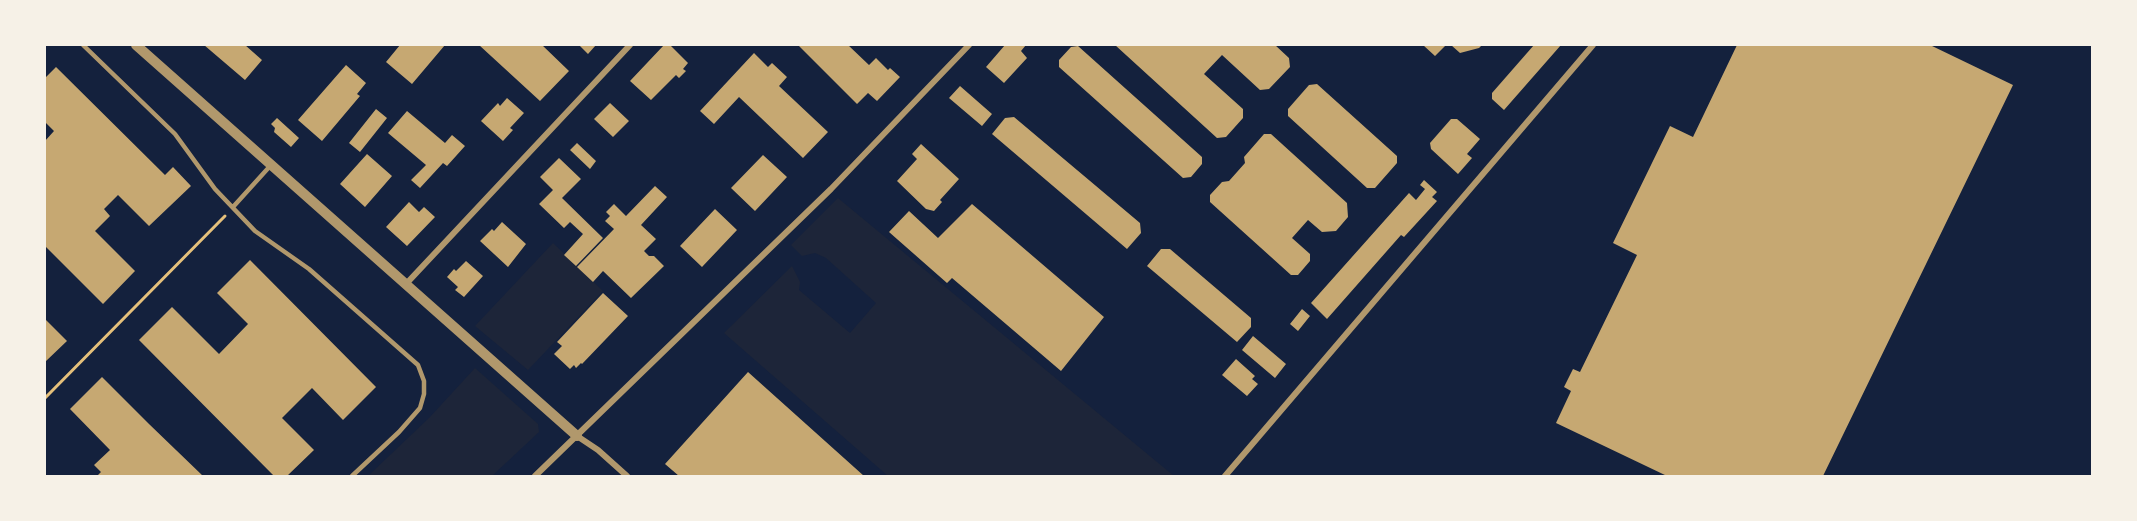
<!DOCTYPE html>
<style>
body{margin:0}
#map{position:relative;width:2137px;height:521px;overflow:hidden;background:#14213d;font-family:"Alegreya Sans",sans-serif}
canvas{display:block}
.frame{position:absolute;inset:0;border:46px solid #f6f1e7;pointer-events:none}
</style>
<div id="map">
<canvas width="2137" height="521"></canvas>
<div class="frame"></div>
</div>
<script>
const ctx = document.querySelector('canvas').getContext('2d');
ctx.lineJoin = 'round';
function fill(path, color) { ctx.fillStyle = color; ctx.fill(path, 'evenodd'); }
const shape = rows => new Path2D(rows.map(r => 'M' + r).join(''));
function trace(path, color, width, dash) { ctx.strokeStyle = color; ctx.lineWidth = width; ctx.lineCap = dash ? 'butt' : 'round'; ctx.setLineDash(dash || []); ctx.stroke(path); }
fill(shape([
 [838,198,850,208,1174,476,888,476,724,333,792,266,800,282,799,290,850,333,876,303,826,258,815,253,802,256,791,245],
 [553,243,603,291,528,370,475,326],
 [475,368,538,424,539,432,492,476,368,476,430,417]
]), '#1d2539');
fill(shape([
 [204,45,245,45,262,60,245,80],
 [400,45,445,45,412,84,386,62],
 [479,45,542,45,569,71,540,101],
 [579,45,596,45,588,54],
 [664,45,670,45,688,63,683,69,686,71,679,78,676,75,651,100,630,81],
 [798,45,848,45,869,65,876,58,888,70,890,68,900,77,877,101,868,93,857,104],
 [1005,45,1026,45,1021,51,1027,58,1004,83,986,67],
 [1115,45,1275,45,1289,58,1290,67,1269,89,1260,90,1222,55,1204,74,1243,109,1243,118,1226,137,1217,138],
 [1423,45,1446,45,1435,56],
 [1451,45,1482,45,1479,48,1460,53],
 [1534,45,1561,45,1504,110,1492,99,1492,93],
 [1737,45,1930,45,2013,85,1823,476,1667,476,1556,423,1571,391,1564,387,1573,369,1580,372,1637,255,1613,243,1670,126,1693,137],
 [1078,46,1202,157,1202,164,1191,177,1183,178,1059,67,1059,60,1071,47],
 [754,53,768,67,772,63,787,77,779,86,828,132,803,158,739,97,714,124,700,111],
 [346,65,366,83,357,94,360,96,322,141,298,120],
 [56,67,165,175,173,167,191,186,149,226,118,195,104,209,110,216,95,231,135,271,103,304,45,246,45,141,54,131,45,122,45,78],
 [1317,84,1397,156,1397,163,1375,188,1367,188,1288,116,1288,109,1309,85],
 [960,86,992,114,982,126,949,98],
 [507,98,524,113,510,128,513,130,503,141,481,121,498,103,500,106],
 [610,103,629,121,613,137,594,119],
 [376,109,387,118,360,152,349,143],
 [407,111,445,143,452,135,465,146,447,166,443,163,420,188,411,180,426,165,388,133],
 [1014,117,1140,223,1141,233,1127,249,992,134,1005,118],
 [277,118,299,138,291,147,274,132,275,128,271,124],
 [1451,119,1457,119,1480,139,1467,154,1472,158,1458,174,1431,149,1430,143],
 [1264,134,1271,134,1347,203,1348,217,1336,231,1322,232,1308,220,1292,238,1310,254,1310,261,1298,275,1291,275,1210,202,1210,195,1222,182,1229,181,1245,163,1244,157],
 [577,143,596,161,590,169,570,150],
 [921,144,959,179,940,200,942,202,934,211,926,209,897,181,917,159,912,154],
 [367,154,392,176,365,207,340,184],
 [763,155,787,177,755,211,731,188],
 [559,158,581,179,562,198,603,238,576,266,564,255,583,234,570,222,564,228,539,204,553,190,540,177],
 [1424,180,1437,192,1432,197,1437,201,1404,237,1401,235,1327,319,1311,303,1409,193,1416,200,1425,189,1420,185],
 [655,186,667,197,641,225,656,239,644,251,649,256,654,256,664,266,631,298,603,271,593,282,577,267,614,229,605,221,610,216,606,212,614,204,626,216],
 [409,202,419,212,424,207,435,217,407,246,386,227],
 [972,204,1104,317,1061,371,952,278,947,283,889,232,909,211,938,238],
 [715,209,737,230,702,267,680,246],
 [502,222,526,244,508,267,480,241,492,229,494,231],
 [1161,249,1170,249,1251,318,1251,327,1237,342,1147,266],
 [250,260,376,387,343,420,312,388,282,418,314,450,287,476,274,476,139,340,172,307,219,354,248,324,217,293],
 [466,261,483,276,464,297,455,290,458,287,447,277,454,269,456,271],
 [603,293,628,316,582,364,581,363,576,368,574,365,570,369,554,354,562,346,557,342],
 [1302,309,1310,316,1298,331,1290,324],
 [45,319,67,341,45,362],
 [1253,336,1286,364,1275,378,1242,350],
 [1236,359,1255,376,1252,379,1258,384,1247,396,1222,375],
 [748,372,864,476,679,476,665,464],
 [102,377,149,424,203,476,97,476,101,472,94,465,110,450,70,409]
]), '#c6a872');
trace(shape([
 [45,398,225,216]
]), '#e5c07b', 3);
trace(shape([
 [83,45,175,134,215,189,255,231,309,269,418,365,424,381,424,394,420,408,399,432,352,476],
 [233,207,271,165]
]), '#b1986c', 4.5);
trace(shape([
 [406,284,630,45],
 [577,436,598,450,627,476],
 [535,476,831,189,969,45],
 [1225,476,1593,45]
]), '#b1986c', 6);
trace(shape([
 [136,45,577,436]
]), '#b1986c', 10);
</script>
